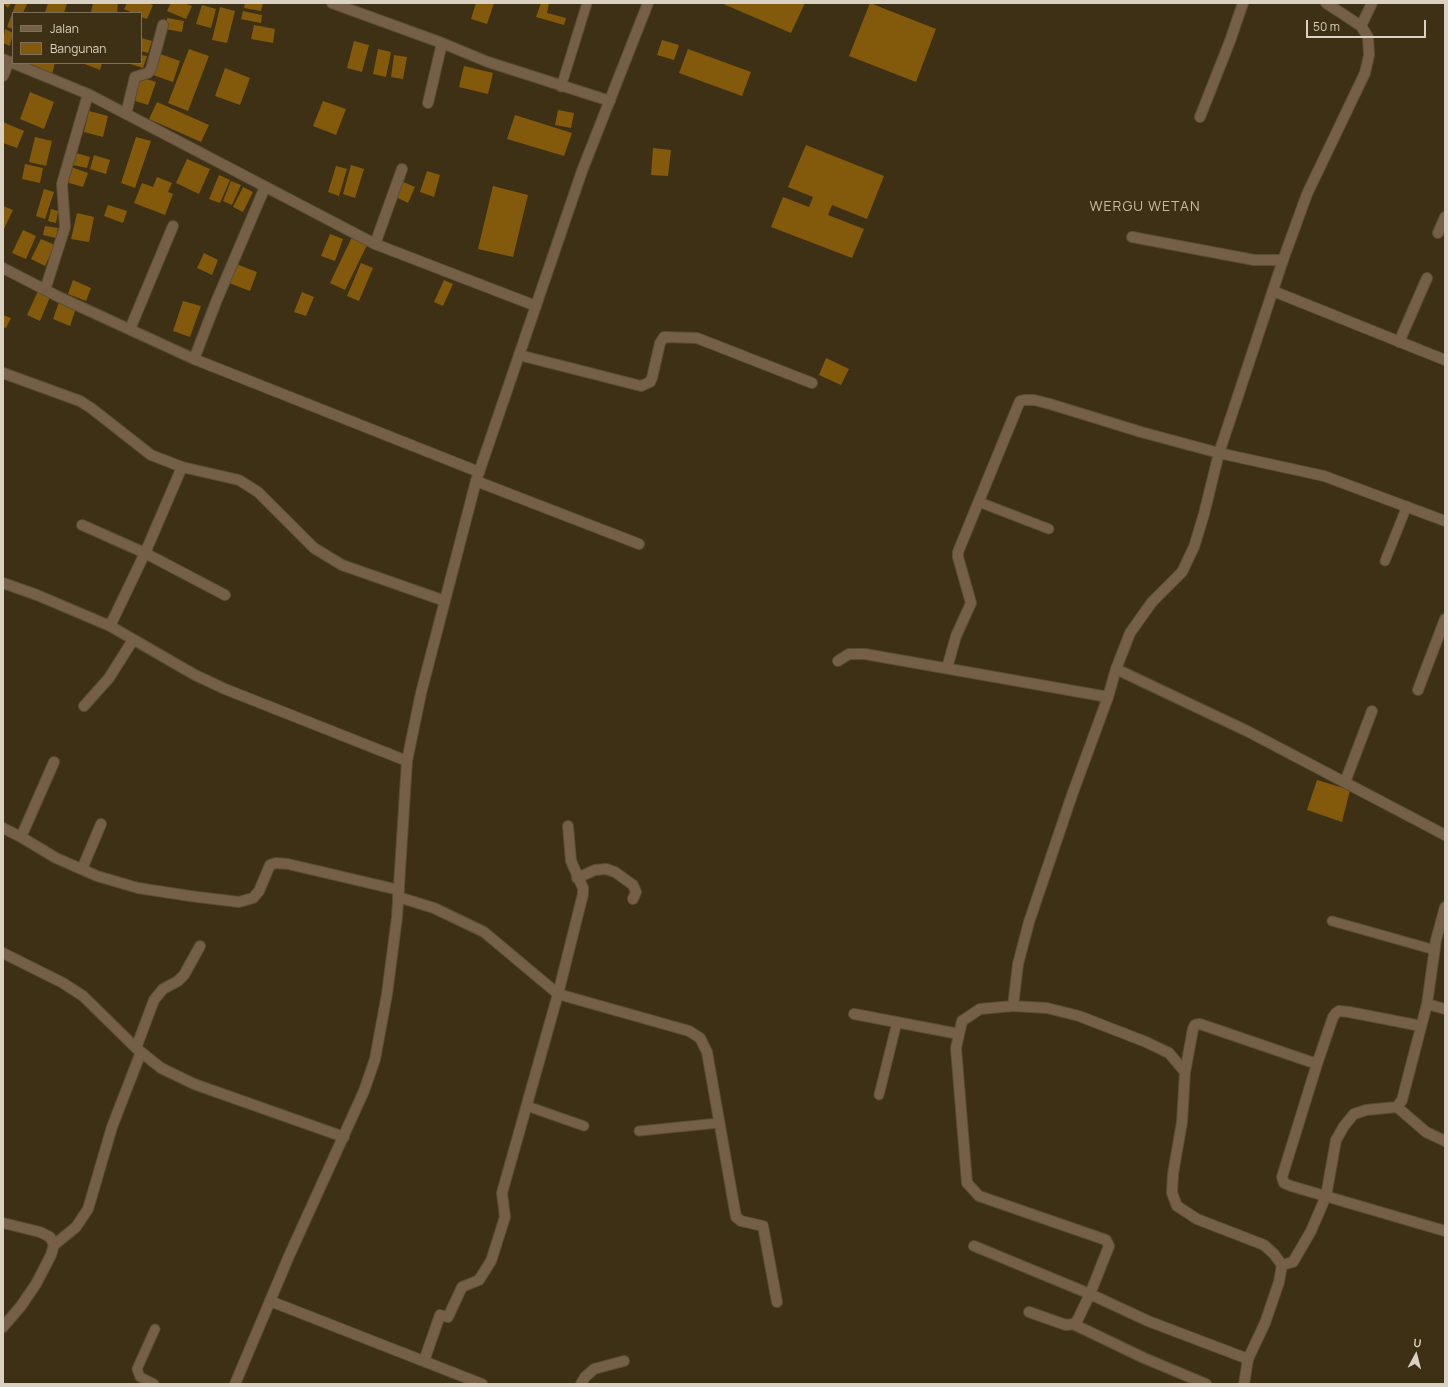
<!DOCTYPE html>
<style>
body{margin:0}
#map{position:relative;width:1448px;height:1387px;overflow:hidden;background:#3d3015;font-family:Manrope,sans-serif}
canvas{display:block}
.frame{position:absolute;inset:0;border:4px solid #d9d1c1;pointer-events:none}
.legend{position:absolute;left:12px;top:12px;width:130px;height:52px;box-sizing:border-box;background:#3d3015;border:1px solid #7b705a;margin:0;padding:5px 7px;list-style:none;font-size:12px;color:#d9d1c1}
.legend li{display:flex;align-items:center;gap:8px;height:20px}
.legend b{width:20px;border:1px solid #7b705a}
.north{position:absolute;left:1396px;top:1335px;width:40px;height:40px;-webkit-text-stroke:3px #3d3015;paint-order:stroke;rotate:7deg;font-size:11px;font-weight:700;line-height:16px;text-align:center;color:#d9d1c1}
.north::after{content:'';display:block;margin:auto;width:14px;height:18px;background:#d9d1c1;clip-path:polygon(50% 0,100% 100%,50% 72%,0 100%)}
.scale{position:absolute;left:1306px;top:20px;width:120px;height:18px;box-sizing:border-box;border:2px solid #d9d1c1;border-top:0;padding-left:5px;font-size:12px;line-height:14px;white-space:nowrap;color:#d9d1c1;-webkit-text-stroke:3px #3d3015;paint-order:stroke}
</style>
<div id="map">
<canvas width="1448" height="1387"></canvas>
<div class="frame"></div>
<ul class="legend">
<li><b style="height:5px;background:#756047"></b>Jalan</li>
<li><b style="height:11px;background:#835a0b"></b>Bangunan</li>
</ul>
<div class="north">U</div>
<div class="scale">50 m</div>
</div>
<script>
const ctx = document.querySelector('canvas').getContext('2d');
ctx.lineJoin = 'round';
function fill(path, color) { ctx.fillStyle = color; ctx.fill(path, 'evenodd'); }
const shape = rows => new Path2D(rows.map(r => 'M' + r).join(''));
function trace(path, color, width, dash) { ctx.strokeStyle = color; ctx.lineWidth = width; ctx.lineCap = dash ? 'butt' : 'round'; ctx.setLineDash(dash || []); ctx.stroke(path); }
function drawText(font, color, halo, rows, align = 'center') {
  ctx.font = font + ' Manrope,sans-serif'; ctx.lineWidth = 3; ctx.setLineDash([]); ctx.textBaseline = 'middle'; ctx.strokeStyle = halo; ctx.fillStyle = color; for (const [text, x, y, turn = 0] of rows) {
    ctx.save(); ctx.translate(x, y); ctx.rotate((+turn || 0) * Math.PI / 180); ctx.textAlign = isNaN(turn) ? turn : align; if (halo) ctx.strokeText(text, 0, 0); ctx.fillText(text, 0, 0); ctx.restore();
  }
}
fill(shape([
 [3,3,11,3,8,8],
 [16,3,27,4,23,13,13,13,13,29,7,27],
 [48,3,67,3,64,13,45,13],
 [93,3,118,3,117,13,91,12],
 [127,3,147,3,153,5,147,19,141,17,141,13,133,13,124,9],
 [171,3,184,3,192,6,186,19,167,11],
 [245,3,263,3,261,11,244,8],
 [476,3,494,3,487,24,471,19],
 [541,3,549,3,547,13,566,18,564,25,536,17],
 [721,3,805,3,791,33],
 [870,3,936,29,916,82,849,56],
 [202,5,216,9,211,28,196,24],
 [220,7,235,11,227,43,212,40],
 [243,11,262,15,261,23,241,19],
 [167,18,184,21,182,32,165,29],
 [254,25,275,29,273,43,251,39],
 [5,29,13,33,10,46,3,43],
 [141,38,152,41,148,53,141,51],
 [662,40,679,45,674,60,657,55],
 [354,41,369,45,362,72,347,68],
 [189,49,209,56,188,111,168,103],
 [378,49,391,52,386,77,373,74],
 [688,49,751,72,742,96,679,73],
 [160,54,180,61,173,82,153,75],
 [141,55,147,56,143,68,127,63,141,63],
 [394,55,407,57,403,79,391,77],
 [28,63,55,63,52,74,27,66],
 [82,63,102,63,100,70],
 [464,66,493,73,488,94,459,87],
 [225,68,250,78,240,105,215,96],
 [140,77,156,82,148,105,132,100],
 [30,92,54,102,44,129,20,119],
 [323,101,346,109,336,135,313,126],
 [157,102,209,125,201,142,149,119],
 [558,110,574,113,571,128,555,125],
 [89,111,108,116,103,137,84,132],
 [515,115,572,133,564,156,507,139],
 [3,122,24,131,17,148,3,143],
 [35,137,52,141,46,166,29,162],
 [136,137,151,141,135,188,121,183],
 [806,145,884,176,867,219,832,205,828,215,864,229,852,258,771,227,783,197,809,207,813,197,788,187],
 [653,148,671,150,668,176,651,175],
 [76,153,90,157,87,168,73,165],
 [94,155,110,160,106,174,90,169],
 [187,159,210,169,199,194,176,183],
 [25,164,43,168,40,183,22,179],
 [351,165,364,169,355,198,343,194],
 [336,166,347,169,339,196,328,192],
 [71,167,88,173,83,187,66,182],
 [427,171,440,175,434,197,420,192],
 [219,175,230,180,220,203,209,199],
 [157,177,172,183,168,192,173,194,165,215,134,203,142,183,153,187],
 [231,181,241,185,232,205,223,201],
 [401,181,415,187,408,203,394,196],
 [493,186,528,195,513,257,478,249],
 [243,187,253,192,243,212,233,207],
 [44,189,54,192,45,219,36,216],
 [108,205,127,211,123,223,104,216],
 [3,206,13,210,3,231],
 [51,209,58,211,56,223,48,221],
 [77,213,94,217,89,242,71,239],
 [45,226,58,228,56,238,43,235],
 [23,230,36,236,26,259,12,253],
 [330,234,343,239,335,261,321,256],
 [352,237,367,245,345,290,330,283],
 [41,239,55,245,45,266,31,259],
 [204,253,218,260,212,275,197,268],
 [361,263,373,268,359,301,347,296],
 [236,264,257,272,250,291,229,283],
 [73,280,91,288,86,301,68,294],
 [444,280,453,284,443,306,434,302],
 [38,291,50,297,40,321,27,315],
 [302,292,314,297,306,316,294,312],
 [183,301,201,306,190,337,173,331],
 [59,302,76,308,70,326,53,319],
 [3,315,11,318,6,328,3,327],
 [826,358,849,369,841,385,819,375],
 [1317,780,1350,790,1342,822,1307,810]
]), '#835a0b');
const service = shape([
 [561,87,587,3],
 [979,502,1049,529],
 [1385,561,1407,506],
 [1332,921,1435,950],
 [879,1095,897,1022],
 [527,1106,584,1126],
 [639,1131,719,1123],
 [154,1384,140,1377,137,1369,155,1329]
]);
const minor = shape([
 [332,3,442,43,488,62,610,101],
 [1361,26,1372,3],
 [3,59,88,94,375,244,536,306],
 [3,76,9,62],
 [428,103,442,43],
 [126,114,135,77,148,73,151,69,163,25],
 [1200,117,1230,41,1243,3],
 [1438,233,1445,217],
 [1132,237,1254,260,1283,260],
 [375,244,402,169],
 [3,268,59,297,194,359,479,472],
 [45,290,65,227,62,184,88,94],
 [1273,291,1445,360],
 [130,329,173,226],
 [1399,342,1427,278],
 [519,355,641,386,650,382,652,378,660,343,664,337,697,338,812,383],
 [194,359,216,302,265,187],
 [3,373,80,401,91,408,151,455,182,467,239,480,258,492,314,548,342,565,445,601],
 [476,481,639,544],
 [82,525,145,553,225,595],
 [3,583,37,595,110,626,195,675,225,689,407,761],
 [110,626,145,553,182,467],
 [838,661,849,654,865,654,1108,697],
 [947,668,956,636,971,603,958,557,958,552,1017,408,1020,401,1024,400,1034,400,1050,404,1141,432,1219,453,1324,476,1445,521],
 [1116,669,1247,731,1445,835],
 [1418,690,1445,619],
 [84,706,109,678,133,640],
 [1345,782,1372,711],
 [3,828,21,837,54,762],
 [21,837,56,858,97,876,138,888,190,896,239,902,253,898,259,891,270,865,276,863,288,864,399,890],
 [82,869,101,824],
 [577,878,595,870,606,869,615,872,633,885,636,892,633,899],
 [398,897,434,908,484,932,558,994,689,1031,700,1038,707,1052,736,1217,741,1221,763,1226,777,1302],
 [3,953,63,983,83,996,136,1048,161,1068,194,1084,344,1137],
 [1427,1004,1445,1009],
 [1013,1006,980,1009,962,1021,956,1048,967,1183,979,1196,1106,1240,1109,1246,1090,1294,1077,1321,1073,1324,1066,1325,1029,1312],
 [854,1014,959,1034],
 [1421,1026,1349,1012,1339,1011,1336,1013,1333,1017,1317,1064,1282,1177,1284,1183,1291,1186,1445,1231],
 [136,1048,154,1000,163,989,178,981,184,975,200,946],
 [1185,1072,1193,1029,1195,1025,1200,1024,1317,1064],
 [1397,1107,1426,1132,1445,1141],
 [3,1223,40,1232,50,1237,54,1245,51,1255,36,1284,21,1306,3,1327],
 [54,1245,76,1227,88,1209,112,1127,141,1052],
 [974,1246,1090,1294,1148,1321,1248,1359],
 [1282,1265,1293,1262,1311,1231,1326,1196,1336,1140,1344,1126,1354,1114,1366,1110,1397,1107,1402,1100,1427,1004,1436,940,1445,907],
 [270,1301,482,1384],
 [1073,1324,1144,1358,1206,1384],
 [424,1361,440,1315,448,1317,462,1287,479,1280,491,1261,505,1217,502,1193,558,994,583,894,583,888,571,861,568,826],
 [581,1384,585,1377,594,1369,624,1361]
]);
const tertiary = shape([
 [235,1384,289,1256,364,1091,375,1059,387,994,397,917,407,761,421,693,476,481,582,171,648,3],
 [1244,1384,1248,1359,1265,1323,1279,1282,1282,1265,1274,1254,1264,1245,1197,1219,1177,1206,1172,1193,1173,1174,1182,1122,1185,1072,1169,1053,1146,1042,1079,1016,1047,1008,1013,1006,1018,964,1029,922,1072,795,1108,697,1116,669,1130,633,1152,602,1182,572,1194,547,1204,514,1219,453,1283,260,1307,194,1365,73,1369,55,1368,37,1361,26,1326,3]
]);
trace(service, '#594d34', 11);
trace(minor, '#594d34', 12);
trace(tertiary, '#594d34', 12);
trace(service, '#756047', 9);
trace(minor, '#756047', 10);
trace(tertiary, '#756047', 10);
ctx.letterSpacing = '1px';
drawText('14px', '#ccbc9e', '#3d3015', [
 ["WERGU WETAN",1145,207]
]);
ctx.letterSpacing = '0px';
</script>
